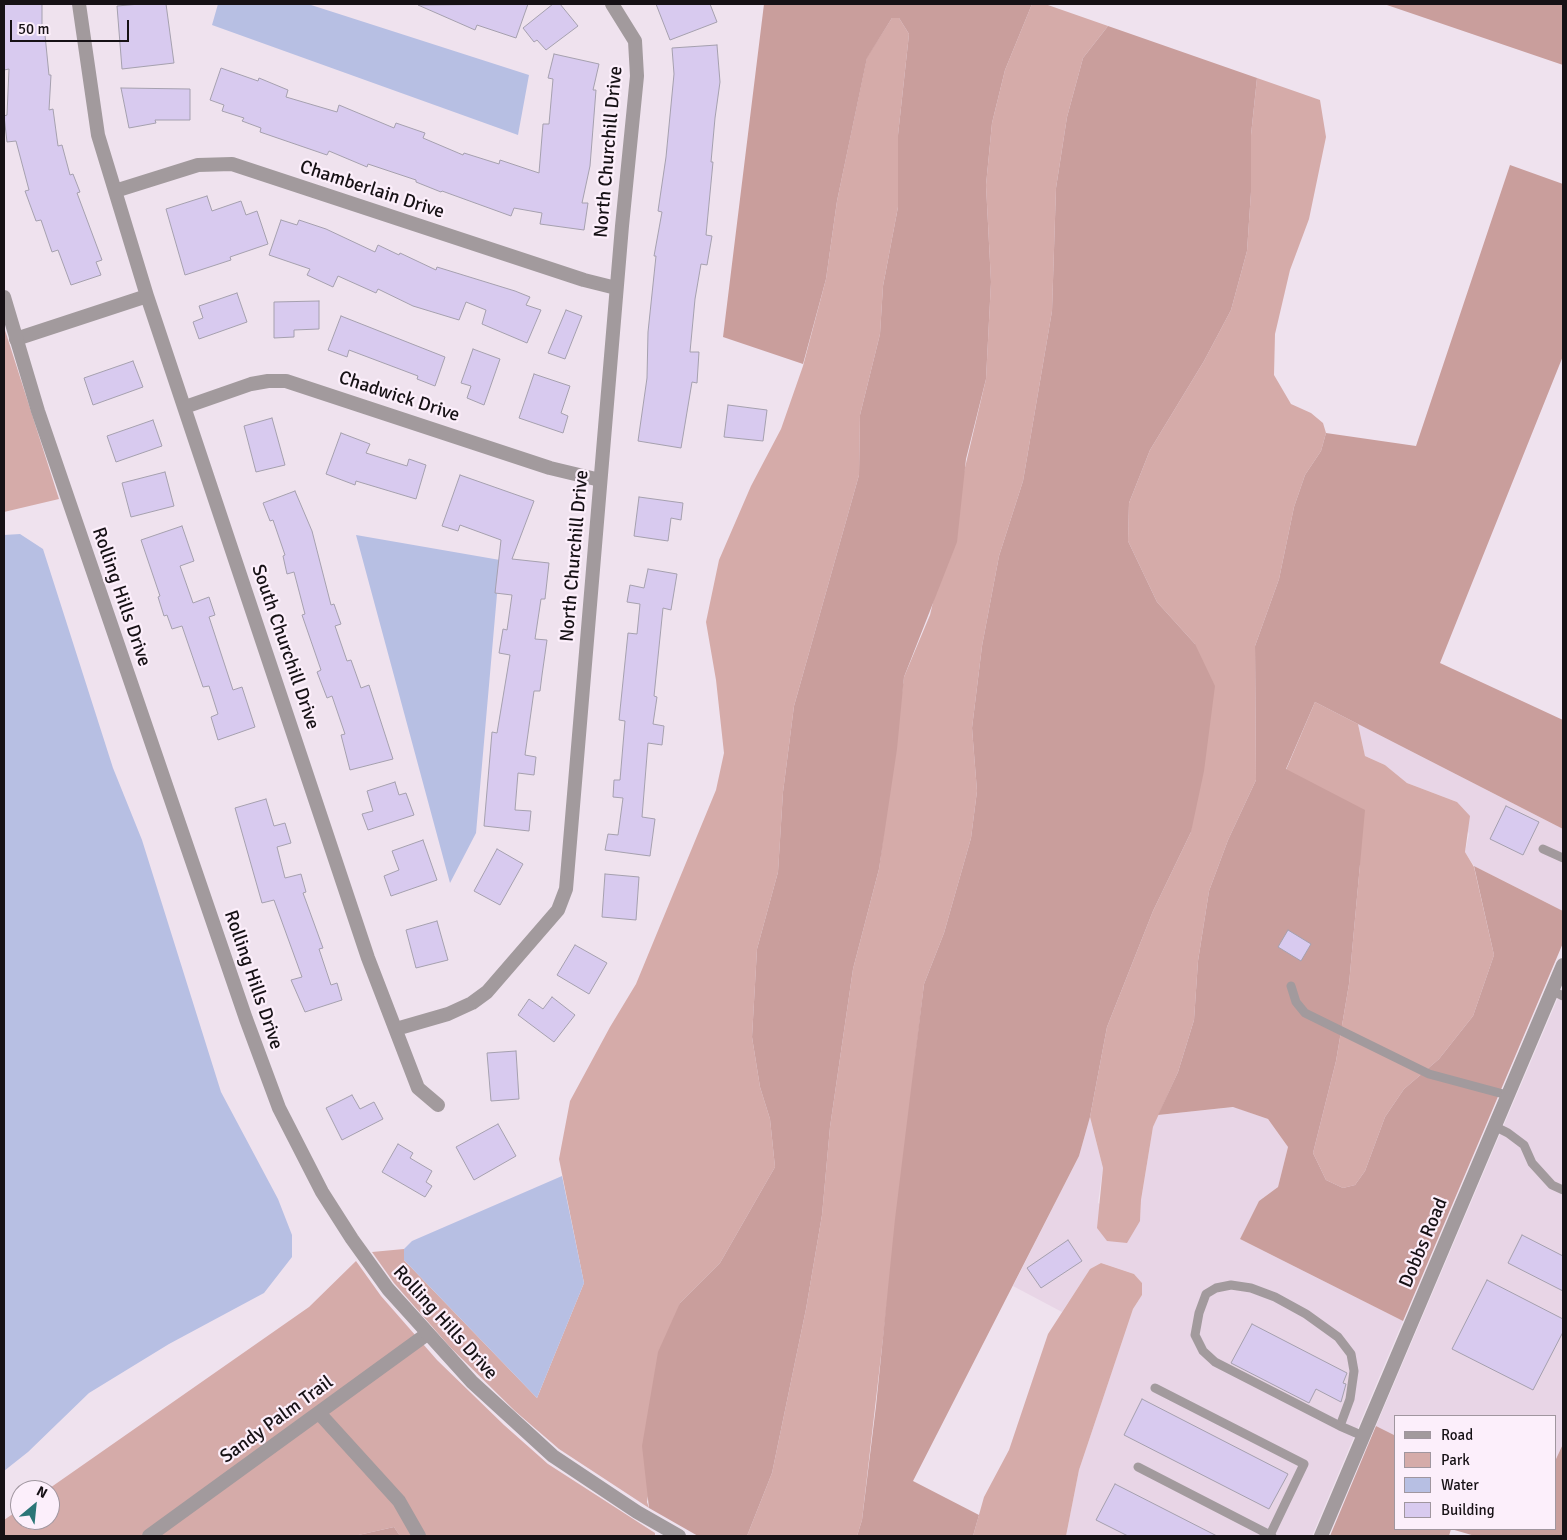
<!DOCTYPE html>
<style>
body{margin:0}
#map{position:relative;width:1567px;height:1540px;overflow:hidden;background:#efe2ee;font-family:Signika,sans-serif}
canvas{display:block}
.frame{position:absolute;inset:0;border:5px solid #161115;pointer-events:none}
.legend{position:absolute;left:1394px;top:1415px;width:162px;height:115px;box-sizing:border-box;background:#fceffb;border:1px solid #a0969f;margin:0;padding:6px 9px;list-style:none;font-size:15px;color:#161115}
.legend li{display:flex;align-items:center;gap:10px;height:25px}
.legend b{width:25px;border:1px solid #a0969f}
.north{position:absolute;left:10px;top:1480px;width:50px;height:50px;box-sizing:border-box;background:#fceffb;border:1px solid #a0969f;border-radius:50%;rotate:28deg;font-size:14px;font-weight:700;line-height:20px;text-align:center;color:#161115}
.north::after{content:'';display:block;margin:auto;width:18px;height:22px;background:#2b7677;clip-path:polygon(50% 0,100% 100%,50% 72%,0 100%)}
.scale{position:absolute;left:10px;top:20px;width:119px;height:22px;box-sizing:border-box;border:2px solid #161115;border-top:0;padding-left:6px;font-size:15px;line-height:18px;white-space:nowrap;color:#161115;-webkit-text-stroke:4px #fceffb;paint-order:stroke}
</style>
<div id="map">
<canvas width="1567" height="1540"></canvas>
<div class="frame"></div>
<ul class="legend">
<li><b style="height:6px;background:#a29a9d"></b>Road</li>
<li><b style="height:14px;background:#d5aba9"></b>Park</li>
<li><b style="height:14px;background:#b7bfe3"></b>Water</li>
<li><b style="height:14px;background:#d8caef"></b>Building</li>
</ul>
<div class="north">N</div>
<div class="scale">50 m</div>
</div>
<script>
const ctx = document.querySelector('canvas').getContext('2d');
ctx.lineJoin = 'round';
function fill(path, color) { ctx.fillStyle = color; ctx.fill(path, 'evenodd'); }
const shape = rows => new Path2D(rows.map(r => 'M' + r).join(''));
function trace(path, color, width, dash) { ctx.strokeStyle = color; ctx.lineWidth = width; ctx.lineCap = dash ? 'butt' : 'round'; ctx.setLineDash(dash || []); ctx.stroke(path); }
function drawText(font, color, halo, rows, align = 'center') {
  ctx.font = font + ' Signika,sans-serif'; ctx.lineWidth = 4.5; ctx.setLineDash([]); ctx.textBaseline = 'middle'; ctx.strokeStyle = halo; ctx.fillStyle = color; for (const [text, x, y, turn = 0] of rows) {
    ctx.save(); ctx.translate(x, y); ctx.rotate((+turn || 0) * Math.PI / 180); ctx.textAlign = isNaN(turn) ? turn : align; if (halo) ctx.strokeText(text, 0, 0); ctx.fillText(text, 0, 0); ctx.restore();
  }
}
fill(shape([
 [1358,724,1563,829,1563,911,1474,866,1465,852,1469,834,1457,802,1407,783,1385,765,1365,756],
 [1563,986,1563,1444,1556,1459,1556,1416,1396,1416,1396,1436,1376,1426],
 [1234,1107,1268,1119,1288,1147,1278,1187,1259,1201,1240,1239,1403,1321,1312,1536,1066,1536,1079,1470,1133,1309,1142,1295,1142,1283,1134,1274,1101,1263,1090,1269,1062,1312,1013,1286,1079,1156,1090,1117,1103,1168,1098,1203,1140,1221,1141,1200,1153,1127,1158,1115]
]), '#e8d5e6');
fill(shape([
 [1032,4,1045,4,1108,26,1083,58,1067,117,1056,188,1052,311,1023,481,999,556,982,646,972,728,977,791,971,838,944,933,924,984,862,1520,857,1536,747,1536,772,1473,806,1309,822,1215,830,1127,853,969,879,869,904,677,930,615,986,379,991,282,986,185,992,123,1005,70],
 [892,18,899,18,909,34,898,135,898,207,883,286,880,334,860,415,859,475,794,706,783,792,778,872,757,949,752,1037,760,1087,770,1119,775,1167,720,1263,680,1303,647,1502,649,1508,559,1449,515,1411,450,1347,394,1283,372,1252,404,1249,404,1260,537,1398,584,1283,559,1159,570,1101,610,1027,636,984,716,790,724,753,716,680,706,622,719,560,751,486,781,429,803,366,826,279,837,201,867,57],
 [1257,78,1320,100,1326,137,1309,219,1290,270,1275,334,1274,375,1291,404,1311,413,1323,423,1326,433,1321,451,1305,475,1294,507,1279,579,1255,646,1256,780,1228,840,1209,891,1198,961,1194,1020,1178,1072,1153,1127,1141,1200,1140,1221,1127,1243,1107,1241,1097,1228,1103,1168,1090,1117,1107,1027,1153,911,1191,832,1195,644,1157,602,1128,541,1129,503,1150,450,1204,361,1231,310,1247,251,1251,192,1251,135],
 [4,327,59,499,4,512],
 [1315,702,1358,724,1365,756,1385,765,1407,783,1457,802,1470,816,1465,852,1474,867,1494,955,1473,1016,1439,1059,1404,1089,1385,1117,1365,1171,1355,1185,1343,1188,1326,1180,1313,1153,1336,1061,1349,984,1360,864,1286,770],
 [356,1261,381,1296,437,1360,504,1425,548,1464,655,1533,655,1536,400,1536,394,1527,354,1536,4,1536,4,1520,20,1509,20,1520,50,1520,50,1490,47,1490,309,1307],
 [1101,1263,1134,1274,1142,1283,1142,1295,1133,1309,1079,1470,1066,1536,973,1536,984,1497,1009,1450,1048,1334,1090,1269]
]), '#d5aba9');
fill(shape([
 [764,4,1032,4,1005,70,992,123,986,185,991,282,986,379,966,459,957,542,904,677,897,749,879,869,853,969,830,1127,822,1215,806,1309,772,1473,747,1536,698,1536,649,1508,642,1446,658,1352,680,1303,720,1263,775,1167,770,1119,760,1087,752,1037,757,949,778,872,783,792,794,706,859,475,860,415,880,334,883,286,898,207,898,135,909,34,899,18,892,18,867,58,837,201,826,279,803,364,723,337],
 [1384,4,1563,4,1563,65],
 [1108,26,1257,78,1251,135,1251,192,1247,251,1231,310,1204,361,1150,450,1129,503,1128,541,1157,602,1195,644,1215,686,1204,771,1191,832,1153,911,1107,1027,1090,1117,1079,1156,913,1481,979,1515,973,1536,857,1536,862,1520,876,1406,895,1219,924,984,944,933,971,838,977,791,972,728,982,646,999,556,1023,481,1052,311,1056,188,1067,117,1083,58],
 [1510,165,1563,184,1563,356,1440,663,1563,720,1563,829,1315,702,1286,769,1365,810,1349,984,1336,1061,1313,1153,1326,1180,1343,1188,1355,1185,1365,1171,1385,1117,1404,1089,1439,1059,1473,1016,1494,955,1474,866,1563,911,1563,943,1403,1321,1240,1239,1259,1201,1278,1187,1288,1147,1268,1119,1233,1107,1158,1115,1178,1072,1194,1020,1198,961,1209,891,1228,840,1256,780,1255,646,1279,579,1294,507,1305,475,1321,451,1326,433,1416,446],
 [1376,1426,1396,1436,1396,1529,1556,1529,1556,1459,1563,1444,1563,1536,1475,1536,1451,1529,1449,1536,1330,1536],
 [394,1527,400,1536,354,1536]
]), '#c99e9c');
fill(shape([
 [218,4,308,4,529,75,518,135,212,25],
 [20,534,43,549,113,768,142,840,221,1092,278,1199,292,1235,292,1257,264,1293,169,1344,89,1393,28,1452,4,1471,4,535],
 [356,535,500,560,476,833,450,883],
 [562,1176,584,1283,537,1398,404,1260,404,1249,412,1241]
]), '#b7bfe3');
const building = shape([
 [4,4,42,4,42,35,45,35,49,75,51,75,49,110,53,109,58,146,62,145,70,175,73,174,80,192,77,193,102,260,96,262,101,275,71,285,58,250,52,252,41,220,36,221,25,191,29,190,16,141,7,142,4,116,7,115,9,69,4,70,4,4],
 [140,4,166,4,174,63,122,69,117,6,140,4],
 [528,4,516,38,477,25,475,30,418,5,528,4],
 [553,4,560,4,578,26,546,50,537,40,534,42,523,28,553,4],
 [656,4,710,4,717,22,670,40,656,4],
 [717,45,720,82,715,118,711,162,713,162,706,235,712,236,707,265,701,264,695,299,690,352,699,352,697,383,692,382,681,448,638,441,647,378,648,332,656,256,654,256,662,212,658,211,666,157,674,74,672,48,717,45],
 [554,54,599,64,593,90,596,90,590,166,582,203,588,203,584,230,540,224,542,213,514,208,511,216,442,191,441,192,416,182,416,180,368,164,367,167,329,151,327,155,260,132,261,128,242,121,244,118,222,111,224,105,210,100,221,68,258,81,259,78,288,90,286,97,337,112,339,105,394,128,396,123,425,133,423,138,463,155,464,153,499,164,500,160,539,173,543,124,549,124,553,79,548,78,554,54],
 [121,88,190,89,190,120,155,120,156,123,129,128,121,88],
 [207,196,212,211,241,201,246,215,257,211,268,244,230,257,231,260,185,275,166,209,207,196],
 [281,220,297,225,299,220,326,229,375,252,378,245,399,255,400,253,436,270,437,267,515,291,530,297,526,305,541,310,527,343,482,324,486,310,466,302,459,320,413,306,378,289,376,293,338,276,333,287,307,275,310,269,269,255,281,220],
 [237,293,247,322,199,339,193,322,203,318,199,306,237,293],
 [319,301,319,329,294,330,294,337,274,338,274,302,319,301],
 [566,310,582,316,565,359,548,353,566,310],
 [341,316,445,357,435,386,417,379,418,376,349,350,347,357,328,350,341,316],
 [473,349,500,359,484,405,467,398,471,386,461,383,473,349],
 [133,361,143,387,93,405,84,378,133,361],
 [534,374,570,386,561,413,568,416,563,433,519,418,534,374],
 [728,405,767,410,763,441,724,437,728,405],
 [272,418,285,465,256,472,244,426,272,418],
 [153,420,162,446,116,462,107,436,153,420],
 [341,433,370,444,366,453,407,466,409,459,426,465,416,499,356,481,355,485,326,474,341,433],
 [165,472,174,506,131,517,122,483,165,472],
 [460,475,534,501,512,559,549,563,545,599,541,599,535,639,547,640,542,675,540,691,534,691,525,755,536,757,534,775,518,773,515,810,531,811,529,831,484,826,492,732,497,733,510,655,499,653,503,629,507,630,512,595,495,593,501,540,460,525,458,531,442,526,460,475],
 [295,491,312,531,331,605,334,604,341,624,335,626,347,661,351,660,361,688,369,685,393,759,350,770,341,735,345,734,332,696,327,698,317,672,321,670,302,615,305,614,294,572,287,574,283,556,285,555,273,520,270,521,263,503,295,491],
 [639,497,683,503,681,520,671,518,668,541,634,536,639,497],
 [182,526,194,561,180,566,193,603,209,597,215,615,209,617,233,690,242,687,255,727,218,740,211,717,218,714,209,686,203,687,182,626,172,629,167,615,164,616,158,597,160,596,141,540,182,526],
 [648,569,677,574,671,610,663,608,654,696,657,697,653,724,664,726,662,745,648,743,642,817,655,819,650,856,605,850,608,834,618,835,623,798,613,797,614,780,620,780,625,721,619,720,628,633,637,634,640,604,627,602,630,585,644,588,648,569],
 [395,782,399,795,406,793,414,815,368,830,362,814,373,811,367,791,395,782],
 [266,799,274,826,285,823,291,843,277,847,285,878,301,874,306,892,303,893,323,948,319,949,331,985,337,983,342,1000,305,1012,291,980,302,977,274,900,262,903,235,808,266,799],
 [1506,806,1539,822,1523,855,1490,839,1506,806],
 [423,840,437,880,391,896,384,876,399,870,392,851,423,840],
 [497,849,523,864,500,905,474,891,497,849],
 [605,874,639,877,636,920,602,917,605,874],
 [437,921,448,960,416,968,406,930,437,921],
 [1288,930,1311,944,1301,961,1278,947,1288,930],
 [575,945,607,963,589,994,557,975,575,945],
 [552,997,575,1015,554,1042,518,1015,529,999,543,1009,552,997],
 [516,1051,519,1099,491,1101,487,1053,516,1051],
 [352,1095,360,1109,374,1102,383,1119,342,1140,326,1108,352,1095],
 [498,1124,516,1156,474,1180,456,1147,498,1124],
 [398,1144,413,1153,410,1158,432,1171,426,1182,432,1186,425,1197,382,1172,398,1144],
 [1522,1235,1563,1256,1563,1291,1508,1263,1522,1235],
 [1068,1240,1082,1261,1041,1288,1027,1268,1068,1240],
 [1487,1280,1563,1319,1563,1332,1533,1390,1452,1349,1487,1280],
 [1252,1324,1347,1373,1343,1383,1346,1384,1341,1402,1316,1389,1309,1403,1231,1363,1252,1324],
 [1142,1399,1288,1474,1269,1509,1124,1435,1142,1399],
 [1115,1484,1217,1536,1128,1536,1096,1520,1115,1484]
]);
fill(building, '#d8caef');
trace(building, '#a5a0ae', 1);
trace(shape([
 [1543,849,1563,858],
 [1291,986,1296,1002,1305,1013,1429,1074,1507,1095],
 [1553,991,1563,996],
 [1494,1126,1508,1133,1524,1145,1532,1163,1552,1185,1563,1190],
 [1155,1388,1304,1464,1270,1535],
 [1340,1426,1350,1399,1354,1371,1351,1354,1338,1337,1306,1314,1275,1297,1251,1288,1231,1285,1216,1288,1206,1294,1199,1313,1195,1335,1203,1351,1215,1362,1340,1426,1363,1436],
 [1138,1467,1272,1536]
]), '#a29a9d', 9);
trace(shape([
 [79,4,98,135,147,296,368,958,418,1088,438,1105],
 [115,191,198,165,232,164,584,280,616,288],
 [16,339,147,296],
 [185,407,251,384,268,381,286,381,550,468,600,480],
 [396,1029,448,1014,472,1003,487,992,558,910,566,889,622,226,637,76,635,41,612,4],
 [319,1413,399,1501,419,1536],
 [149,1536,427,1334]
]), '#a29a9d', 14);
trace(shape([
 [4,297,38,411,246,1019,279,1108,322,1192,352,1239,388,1289,472,1382,553,1456,637,1512,679,1536],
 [1321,1536,1563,965]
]), '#a29a9d', 14);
drawText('19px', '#161115', '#fceffb', [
 ["North Churchill Drive",609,152,-85],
 ["Chamberlain Drive",372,190,18],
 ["Chadwick Drive",399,397,18],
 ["North Churchill Drive",575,556,-85],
 ["Rolling Hills Drive",121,597,71],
 ["South Churchill Drive",285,647,71],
 ["Rolling Hills Drive",253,980,71],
 ["Dobbs Road",1424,1243,-67],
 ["Rolling Hills Drive",445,1323,48],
 ["Sandy Palm Trail",277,1420,-36]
]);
</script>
